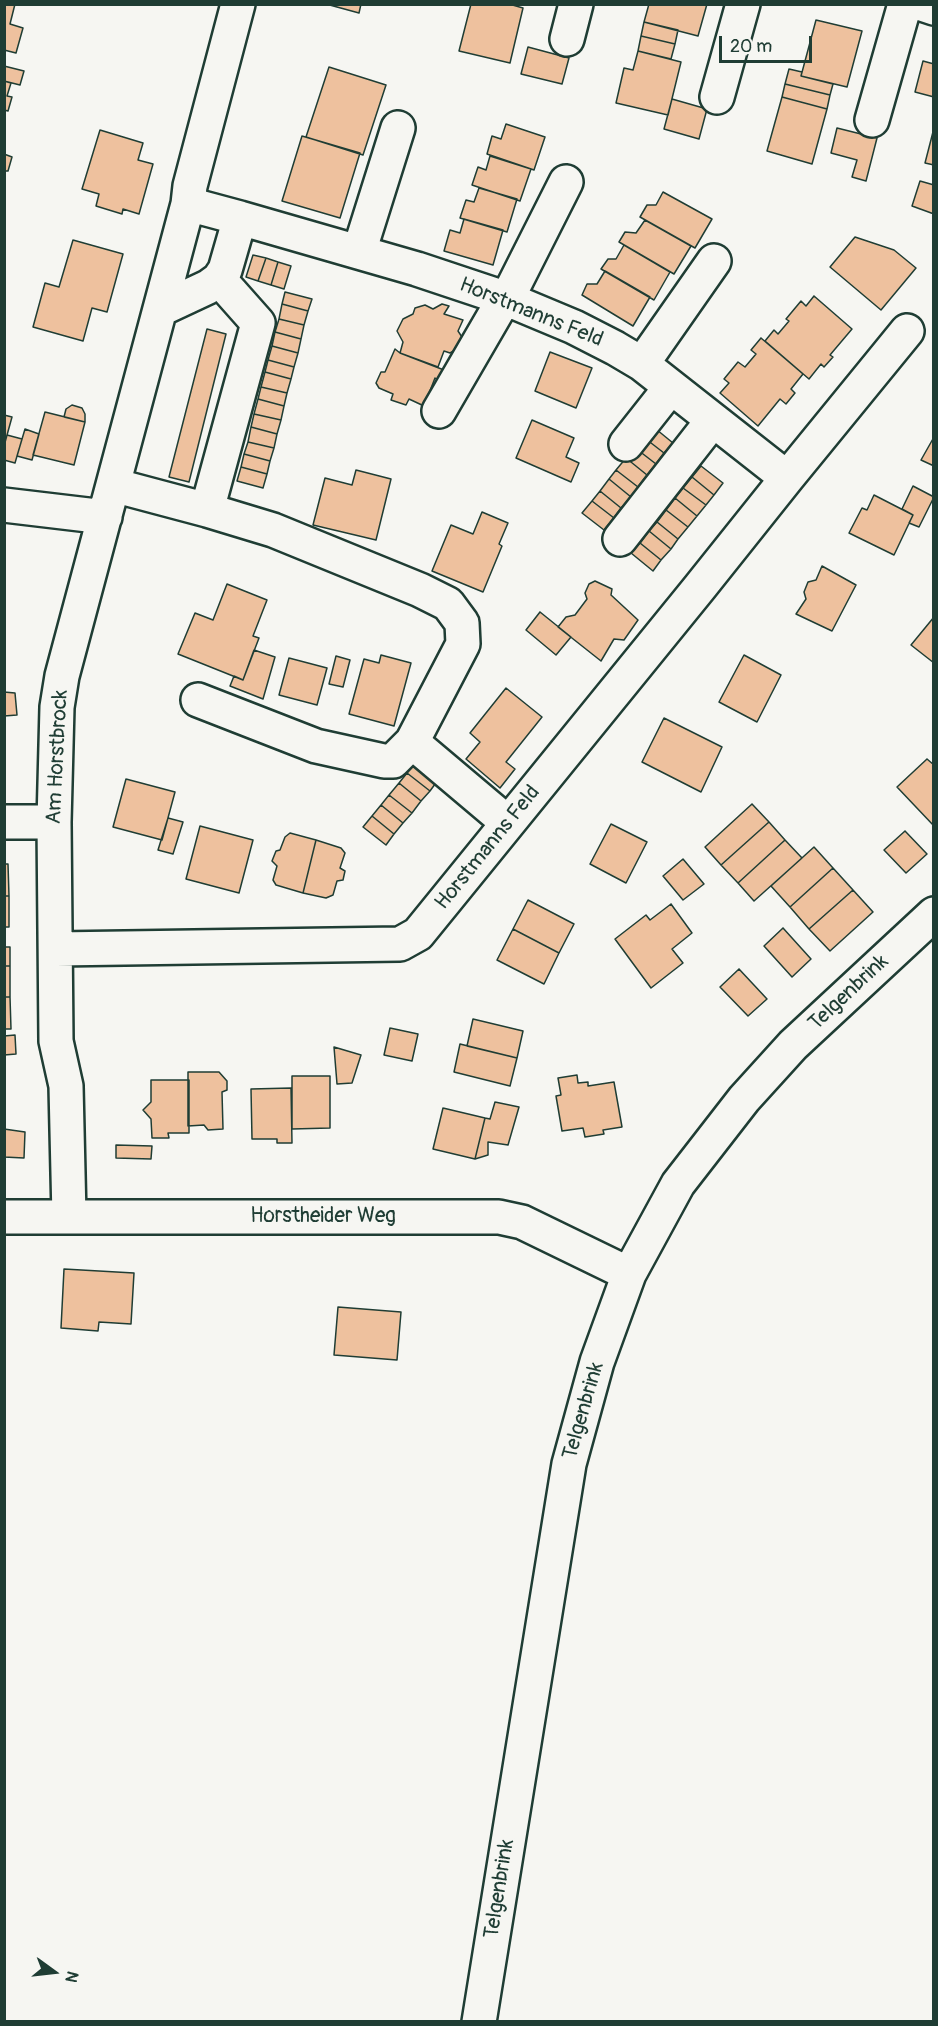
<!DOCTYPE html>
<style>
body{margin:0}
#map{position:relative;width:938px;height:2026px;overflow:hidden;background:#f6f6f2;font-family:Pangolin,sans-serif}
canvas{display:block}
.frame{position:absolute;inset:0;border:6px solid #1f3d34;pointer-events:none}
.north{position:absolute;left:24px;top:1942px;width:60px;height:60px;-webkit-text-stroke:4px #f6f6f2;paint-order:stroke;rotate:105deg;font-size:16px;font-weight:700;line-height:24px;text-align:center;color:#1f3d34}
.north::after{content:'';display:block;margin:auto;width:21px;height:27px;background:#1f3d34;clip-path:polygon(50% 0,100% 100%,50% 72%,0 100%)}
.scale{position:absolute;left:719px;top:36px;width:93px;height:27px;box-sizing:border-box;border:3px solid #1f3d34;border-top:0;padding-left:8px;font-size:18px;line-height:21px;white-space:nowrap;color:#1f3d34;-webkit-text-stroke:4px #f6f6f2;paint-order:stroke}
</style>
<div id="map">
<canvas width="938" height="2026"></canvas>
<div class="frame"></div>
<div class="north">N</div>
<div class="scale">20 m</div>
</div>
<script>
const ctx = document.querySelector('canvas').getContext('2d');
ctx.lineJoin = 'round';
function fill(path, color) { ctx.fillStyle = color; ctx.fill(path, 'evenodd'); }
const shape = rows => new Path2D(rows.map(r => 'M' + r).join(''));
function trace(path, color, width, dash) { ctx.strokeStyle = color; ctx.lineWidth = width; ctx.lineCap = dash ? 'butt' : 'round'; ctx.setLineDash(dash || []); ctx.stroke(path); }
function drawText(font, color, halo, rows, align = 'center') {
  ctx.font = font + ' Pangolin,sans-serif'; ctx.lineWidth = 4.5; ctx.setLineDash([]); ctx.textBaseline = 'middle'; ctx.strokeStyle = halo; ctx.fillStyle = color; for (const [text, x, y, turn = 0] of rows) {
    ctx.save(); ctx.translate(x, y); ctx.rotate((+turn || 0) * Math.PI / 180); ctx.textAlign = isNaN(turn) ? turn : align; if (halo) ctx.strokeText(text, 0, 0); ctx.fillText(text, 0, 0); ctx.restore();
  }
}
const building = shape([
 [4,4,15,4,10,24,23,28,16,53,4,50,4,4],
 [326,4,361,4,359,13,326,4],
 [471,4,509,4,523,8,510,63,459,51,471,4],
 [649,4,707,4,698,36,644,22,649,4],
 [816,20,862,31,847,87,801,76,816,20],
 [644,22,678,30,675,44,641,36,644,22],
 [641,36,675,44,671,59,638,51,641,36],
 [528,47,569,58,562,84,521,74,528,47],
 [638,51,681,62,668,115,616,103,624,68,633,70,638,51],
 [923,61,934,64,934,97,915,92,923,61],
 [4,66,24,71,20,85,4,81,4,66],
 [329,67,386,85,363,155,306,137,329,67],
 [789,69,802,72,801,76,833,84,830,95,785,84,789,69],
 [4,81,11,83,7,96,12,97,8,111,4,110,4,81],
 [785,84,830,95,827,109,782,97,785,84],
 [782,97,827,109,812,164,767,151,782,97],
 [672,99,707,109,699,139,664,129,672,99],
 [506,124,545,137,534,170,487,154,492,136,501,139,506,124],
 [837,128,877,138,866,181,852,177,857,160,831,153,837,128],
 [934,128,934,165,925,163,934,128],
 [100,130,143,143,138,160,153,164,139,214,123,209,122,214,96,206,99,194,82,189,100,130],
 [302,136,360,153,340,218,282,201,302,136],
 [4,154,12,157,8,171,4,171,4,154],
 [490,156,531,169,520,201,472,185,478,167,486,170,490,156],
 [920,181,934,185,934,214,912,206,920,181],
 [479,188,517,199,507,232,460,218,466,200,474,202,479,188],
 [663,192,712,219,695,248,640,217,647,205,656,205,663,192],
 [464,219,503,230,493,265,444,251,450,230,460,233,464,219],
 [645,220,691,246,674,274,619,242,625,232,636,233,645,220],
 [855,237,894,250,916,268,881,310,830,267,855,237],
 [73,240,123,254,107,312,92,308,83,341,33,327,45,283,59,287,73,240],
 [624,245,670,272,654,300,601,269,608,259,616,259,624,245],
 [253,255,266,258,258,281,246,277,253,255],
 [266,258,278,262,271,285,258,281,266,258],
 [278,262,291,266,284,289,271,285,278,262],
 [605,271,650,297,633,326,582,295,587,284,597,284,605,271],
 [285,292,312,299,308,311,282,304,285,292],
 [814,296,852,329,830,355,833,357,824,367,821,364,809,379,765,341,774,330,778,334,789,321,786,319,801,301,806,306,814,296],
 [282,304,308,311,304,325,279,319,282,304],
 [442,304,449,306,444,314,463,320,458,331,462,337,457,349,450,353,444,351,438,367,400,353,403,342,397,331,403,319,413,314,415,308,425,305,433,309,442,304],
 [279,319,304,325,301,339,275,332,279,319],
 [207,329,226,334,189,482,169,477,207,329],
 [275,332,301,339,298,353,272,346,275,332],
 [761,338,803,374,791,389,795,393,786,404,780,399,758,426,720,393,729,383,724,379,738,362,745,367,756,354,751,350,761,338],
 [272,346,298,353,294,367,268,360,272,346],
 [395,349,400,353,444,370,439,381,435,378,424,406,409,399,406,405,391,400,393,394,379,388,376,383,381,372,385,372,395,349],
 [550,352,592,368,576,408,535,391,550,352],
 [268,360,294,367,291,379,265,372,268,360],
 [265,372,291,379,287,393,261,387,265,372],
 [261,387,287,393,284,406,258,399,261,387],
 [258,399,284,406,281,420,254,414,258,399],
 [72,405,82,408,85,414,85,422,64,417,66,409,72,405],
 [45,412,85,422,74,465,33,455,45,412],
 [254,414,281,420,277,434,251,427,254,414],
 [4,415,12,417,4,446,4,415],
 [532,420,574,438,566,457,579,463,571,482,516,458,532,420],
 [651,425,673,443,664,453,642,436,651,425],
 [251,427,277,434,274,448,248,442,251,427],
 [25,429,39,434,32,460,17,456,25,429],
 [7,435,22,439,15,463,4,460,4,446,7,435],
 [642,436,664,453,656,464,634,447,642,436],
 [934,437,934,466,921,460,934,437],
 [248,442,274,448,270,461,244,454,248,442],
 [634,447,656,464,647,475,626,458,634,447],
 [244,454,270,461,267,474,241,467,244,454],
 [626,458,647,475,638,487,616,470,626,458],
 [701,466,723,483,714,495,692,477,701,466],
 [241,467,267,474,263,488,237,481,241,467],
 [356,470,391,479,376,540,313,525,325,478,352,485,356,470],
 [616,470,638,487,631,497,609,479,616,470],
 [692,477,714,495,706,505,683,488,692,477],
 [609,479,631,497,621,508,600,491,609,479],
 [913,486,934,497,919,527,909,523,913,515,902,509,913,486],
 [683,488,706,505,697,516,675,498,683,488],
 [600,491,621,508,614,518,592,501,600,491],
 [874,495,913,515,894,555,849,533,862,508,867,510,874,495],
 [675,498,697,516,688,527,666,510,675,498],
 [592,501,614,518,604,530,582,513,592,501],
 [666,510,688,527,678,539,657,522,666,510],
 [482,512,508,523,499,544,502,546,483,592,432,571,451,525,473,534,482,512],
 [657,522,678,539,671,549,649,531,657,522],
 [649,531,671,549,661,560,640,543,649,531],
 [640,543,661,560,653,571,631,553,640,543],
 [822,566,856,585,832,631,796,614,806,599,804,592,808,582,816,580,822,566],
 [595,581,612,589,611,595,638,620,624,640,614,639,601,661,558,627,566,617,575,615,587,599,585,593,589,584,595,581],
 [227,584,267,600,253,636,259,638,243,680,178,654,195,613,213,620,227,584],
 [540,612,571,637,556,655,526,630,540,612],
 [934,617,934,663,911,645,934,617],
 [254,650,275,657,263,699,230,686,234,676,243,680,254,650],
 [381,655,411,663,394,726,349,714,364,659,379,663,381,655],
 [744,655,781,675,757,722,719,702,744,655],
 [336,656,350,660,343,687,329,684,336,656],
 [289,658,327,668,317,705,279,695,289,658],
 [506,688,542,717,506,762,515,769,500,788,466,759,480,742,470,733,506,688],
 [4,692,15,693,17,715,4,716,4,692],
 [664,718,722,747,701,792,642,762,664,718],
 [927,759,934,765,934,826,897,787,927,759],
 [416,762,438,780,430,791,407,773,416,762],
 [407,773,430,791,421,801,399,783,407,773],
 [126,779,175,792,162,840,113,827,126,779],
 [399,783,421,801,412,813,389,795,399,783],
 [389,795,412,813,403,823,381,805,389,795],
 [752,804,769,822,721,865,705,847,752,804],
 [381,805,403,823,394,834,372,816,381,805],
 [372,816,394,834,386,845,363,827,372,816],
 [168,818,183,822,173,854,158,850,168,818],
 [769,822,785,840,738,883,721,865,769,822],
 [611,824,647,842,626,883,590,864,611,824],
 [200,826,253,840,239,893,186,879,200,826],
 [905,831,927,854,906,873,884,850,905,831],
 [290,833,316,840,303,893,276,885,273,880,277,866,272,861,276,851,280,850,285,837,290,833],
 [316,840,341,848,345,853,340,868,345,871,343,880,337,881,333,895,326,898,303,893,316,840],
 [785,840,802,858,754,901,738,883,785,840],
 [814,847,833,868,790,907,771,886,814,847],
 [683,859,704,884,683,900,663,876,683,859],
 [4,864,8,864,9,896,4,896,4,864],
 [833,868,853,890,809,929,790,907,833,868],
 [853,890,873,912,830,951,809,929,853,890],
 [4,896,9,896,9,927,4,927,4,896],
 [528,900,574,924,559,953,513,929,528,900],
 [671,904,692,933,672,949,683,963,651,988,615,939,646,915,650,920,671,904],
 [783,928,811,959,792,977,764,946,783,928],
 [513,929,559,953,544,984,497,960,513,929],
 [4,947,10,947,10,966,4,966,4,947],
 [4,966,10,966,10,997,4,997,4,966],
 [739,969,767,999,748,1016,720,987,739,969],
 [4,997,10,997,11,1029,4,1029,4,997],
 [473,1019,523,1031,517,1058,467,1046,473,1019],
 [390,1028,418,1034,412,1061,384,1055,390,1028],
 [15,1035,16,1054,4,1055,4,1036,15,1035],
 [460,1044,517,1058,510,1086,454,1072,460,1044],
 [334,1047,361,1055,352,1083,337,1084,334,1047],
 [188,1072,219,1072,227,1081,227,1090,222,1092,223,1129,208,1130,204,1125,188,1126,188,1072],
 [577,1075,578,1083,588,1082,588,1086,614,1082,622,1127,603,1130,604,1134,585,1137,583,1128,562,1131,556,1096,561,1095,558,1078,577,1075],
 [292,1076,330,1076,330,1128,292,1129,292,1076],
 [151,1080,189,1080,189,1133,168,1133,169,1138,152,1138,151,1119,143,1110,151,1102,151,1080],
 [291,1088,292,1143,277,1143,277,1139,252,1139,251,1089,291,1088],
 [495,1102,519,1107,508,1145,488,1142,488,1155,475,1159,485,1118,490,1119,495,1102],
 [443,1108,485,1118,475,1159,433,1149,443,1108],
 [4,1129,25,1132,24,1158,4,1157,4,1129],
 [116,1145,152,1146,151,1159,116,1158,116,1145],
 [64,1269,134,1273,131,1324,99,1322,98,1331,61,1328,64,1269],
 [338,1307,401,1312,397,1360,334,1355,338,1307]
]);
fill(building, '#eec19e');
trace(building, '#1f3d34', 1.5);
const minor = shape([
 [922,4,934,8],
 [567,39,576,4],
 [717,97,743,4],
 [872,120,905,4],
 [188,204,190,186,238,4],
 [240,218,417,269,507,299,574,327,615,348,642,364,787,478],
 [359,252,398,128],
 [507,299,566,182],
 [642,364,714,261],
 [439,411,504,299],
 [626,444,671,387],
 [113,485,207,510,273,530,420,590,448,604,462,623,463,644,412,742],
 [4,505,105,517],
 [207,510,258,323,219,279],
 [620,539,713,420],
 [198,700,316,746,384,761,393,761,412,742,508,823],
 [4,822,54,822],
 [56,949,400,944,418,934,700,587,787,478,907,331],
 [4,1217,499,1217,522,1222,629,1274],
 [69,1217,66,1086,56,1041,54,822,57,707,62,676,188,204,240,218,225,270,219,279,208,287,161,309],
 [479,2022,569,1464,597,1362,629,1274,678,1184,744,1099,793,1045,934,914]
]);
trace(minor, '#1f3d34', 38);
trace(minor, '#f6f6f2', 33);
drawText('21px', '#1f3d34', '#f6f6f2', [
 ["Horstmanns Feld",531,313,22],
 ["Am Horstbrock",58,757,-87],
 ["Horstmanns Feld",488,848,-51],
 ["Telgenbrink",849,993,-43],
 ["Horstheider Weg",323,1217],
 ["Telgenbrink",584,1411,-74],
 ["Telgenbrink",500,1889,-81]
]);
</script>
